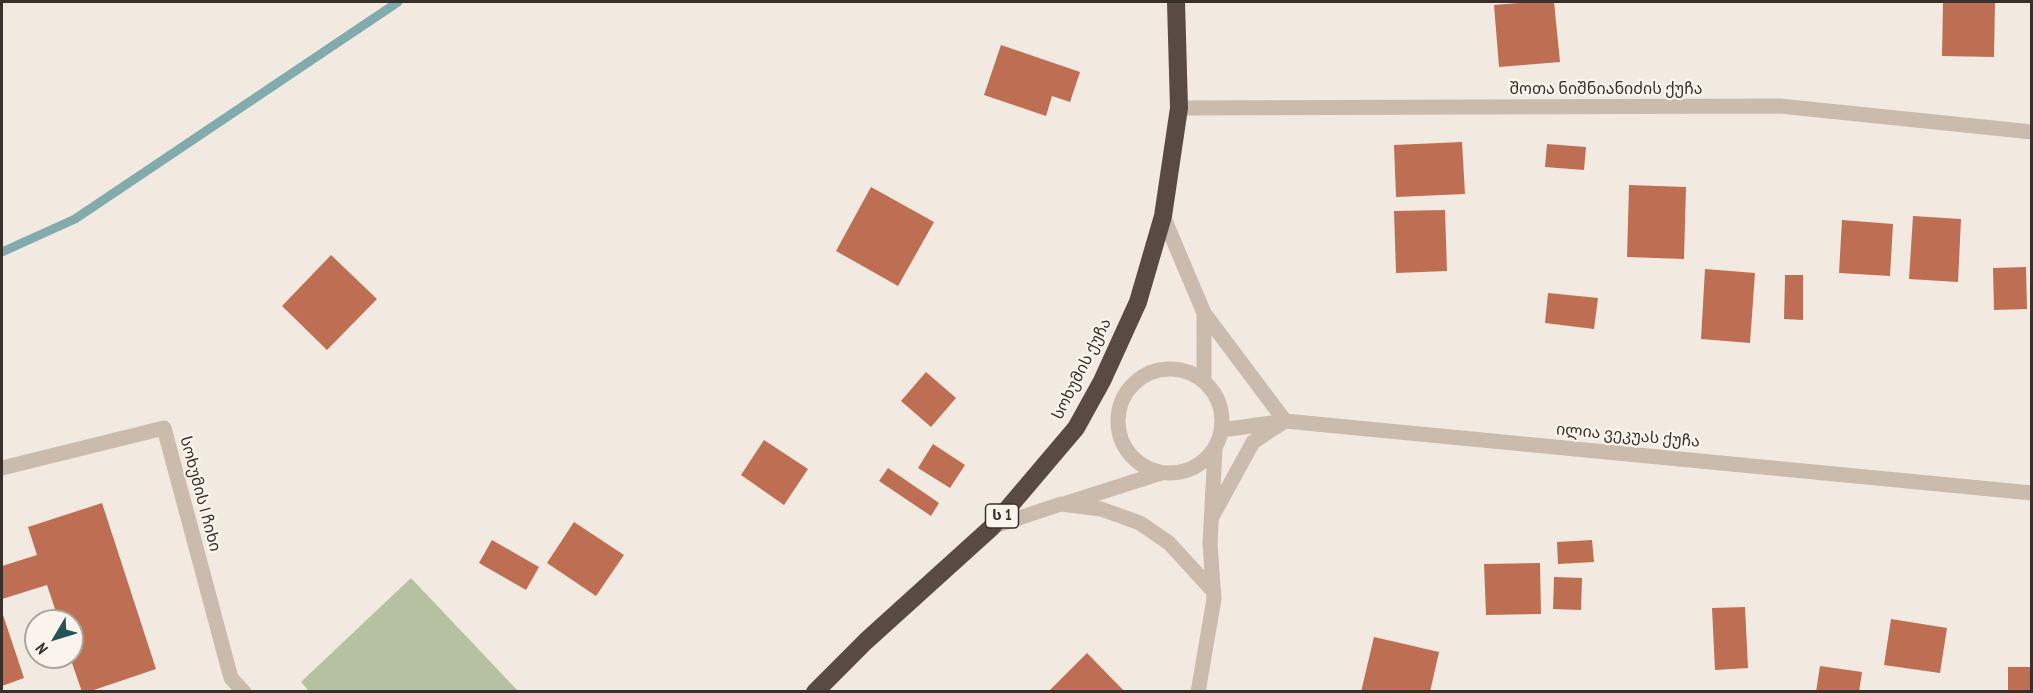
<!DOCTYPE html>
<meta charset="utf-8">
<style>
body{margin:0}
#map{position:relative;width:2033px;height:693px;overflow:hidden;background:#f2eae1;font-family:"PT Sans Narrow",sans-serif}
canvas{display:block}
.frame{position:absolute;inset:0;border:3px solid #39302b;pointer-events:none}
.north{position:absolute;left:24px;top:609px;width:60px;height:60px;box-sizing:border-box;background:#faf4ed;border:2px solid #ada69f;border-radius:50%;rotate:232deg;font-size:16px;font-weight:700;line-height:24px;text-align:center;color:#39302b}
.north::after{content:'';display:block;margin:auto;width:21px;height:27px;background:#235458;clip-path:polygon(50% 0,100% 100%,50% 72%,0 100%)}
</style>
<div id="map">
<canvas width="2033" height="693"></canvas>
<div class="frame"></div>
<div class="north">N</div>
</div>
<script>
const ctx = document.querySelector('canvas').getContext('2d');
ctx.lineJoin = 'round';
function fill(path, color) { ctx.fillStyle = color; ctx.fill(path, 'evenodd'); }
const shape = rows => new Path2D(rows.map(r => 'M' + r).join(''));
function trace(path, color, width, dash) { ctx.strokeStyle = color; ctx.lineWidth = width; ctx.lineCap = dash ? 'butt' : 'round'; ctx.setLineDash(dash || []); ctx.stroke(path); }
function drawText(font, color, halo, rows, align = 'center') {
  ctx.font = font + ' "PT Sans Narrow","Noto Sans Georgian",sans-serif'; ctx.lineWidth = 4.5; ctx.setLineDash([]); ctx.textBaseline = 'middle'; ctx.strokeStyle = halo; ctx.fillStyle = color; for (const [text, x, y, turn = 0] of rows) {
    ctx.save(); ctx.translate(x, y); ctx.rotate((+turn || 0) * Math.PI / 180); ctx.textAlign = isNaN(turn) ? turn : align; if (halo) ctx.strokeText(text, 0, 0); ctx.fillText(text, 0, 0); ctx.restore();
  }
}
fill(shape([
 [411,578,518,691,310,692,301,682]
]), '#b6c1a1');
trace(shape([
 [2,252,75,219,398,2]
]), '#81abad', 9);
fill(shape([
 [1531,2,1554,2,1560,62,1499,67,1494,5],
 [1943,2,1995,2,1994,57,1942,56],
 [1001,45,1080,72,1070,102,1052,96,1046,116,984,95],
 [1462,142,1465,194,1396,197,1394,145],
 [1547,144,1586,147,1584,170,1545,167],
 [1629,185,1686,187,1684,259,1627,257],
 [871,187,934,222,898,286,836,251],
 [1445,210,1447,271,1396,273,1394,211],
 [1913,216,1961,219,1958,282,1909,279],
 [1842,220,1893,224,1890,276,1839,273],
 [331,255,377,299,327,350,282,306],
 [2026,267,2027,309,1994,310,1993,268],
 [1705,269,1755,273,1750,343,1701,339],
 [1785,275,1803,275,1803,320,1784,319],
 [1548,293,1598,298,1594,329,1545,323],
 [926,372,956,398,931,427,901,401],
 [764,440,808,469,784,505,741,475],
 [933,444,965,465,950,488,918,468],
 [888,468,939,503,931,516,879,481],
 [102,503,156,669,88,692,82,692,70,657,72,657,72,621,59,621,47,585,2,599,2,566,37,555,28,527],
 [574,522,624,555,596,596,547,563],
 [492,540,539,567,526,590,479,563],
 [1592,540,1594,562,1558,564,1557,542],
 [1540,563,1541,614,1486,615,1484,564],
 [1554,577,1582,578,1581,610,1553,609],
 [1745,607,1748,668,1715,670,1712,608],
 [2,612,24,678,2,686],
 [1891,619,1947,628,1940,673,1884,665],
 [1374,637,1439,652,1430,692,1361,692],
 [1087,653,1125,692,1048,692],
 [1820,666,1862,672,1859,692,1816,692],
 [2008,667,2032,667,2032,692,2008,692]
]), '#be6e53');
trace(shape([
 [2,468,164,428,231,678,244,692]
]), '#cabbad', 15);
trace(shape([
 [1179,108,1780,106,2032,132],
 [1163,216,1204,313,1285,421,1253,442,1212,517],
 [1204,313,1204,381],
 '1118 421a52 52 0 1 1 104 0a52 52 0 1 1-104 0Z',
 [1222,430,1285,421,2032,493],
 [1067,503,1161,473],
 [992,527,1061,504,1101,509,1140,523,1169,543,1214,592],
 [1198,692,1214,599,1210,544,1215,449]
]), '#cabbad', 15);
trace(shape([
 [815,692,866,641,992,527,1076,428,1102,381,1138,302,1163,216,1179,108,1176,2]
]), '#594a43', 18);
for (const [x, y, w] of [
 [1002,516,33]
]) { const box = new Path2D(); box.roundRect(x - w / 2, y - 12, w, 24, 4.5); ctx.fillStyle = '#faf4ed'; ctx.fill(box); trace(box, '#39302b', 1.5); }
drawText('bold 15px', '#39302b', null, [
 ["ს 1",1002,516]
]);
drawText('16px', '#39302b', '#faf4ed', [
 ["შოთა ნიშნიანიძის ქუჩა",1606,89],
 ["სოხუმის ქუჩა",1082,369,-63],
 ["ილია ვეკუას ქუჩა",1628,436,5],
 ["სოხუმის I ჩიხი",200,494,75]
]);
</script>
